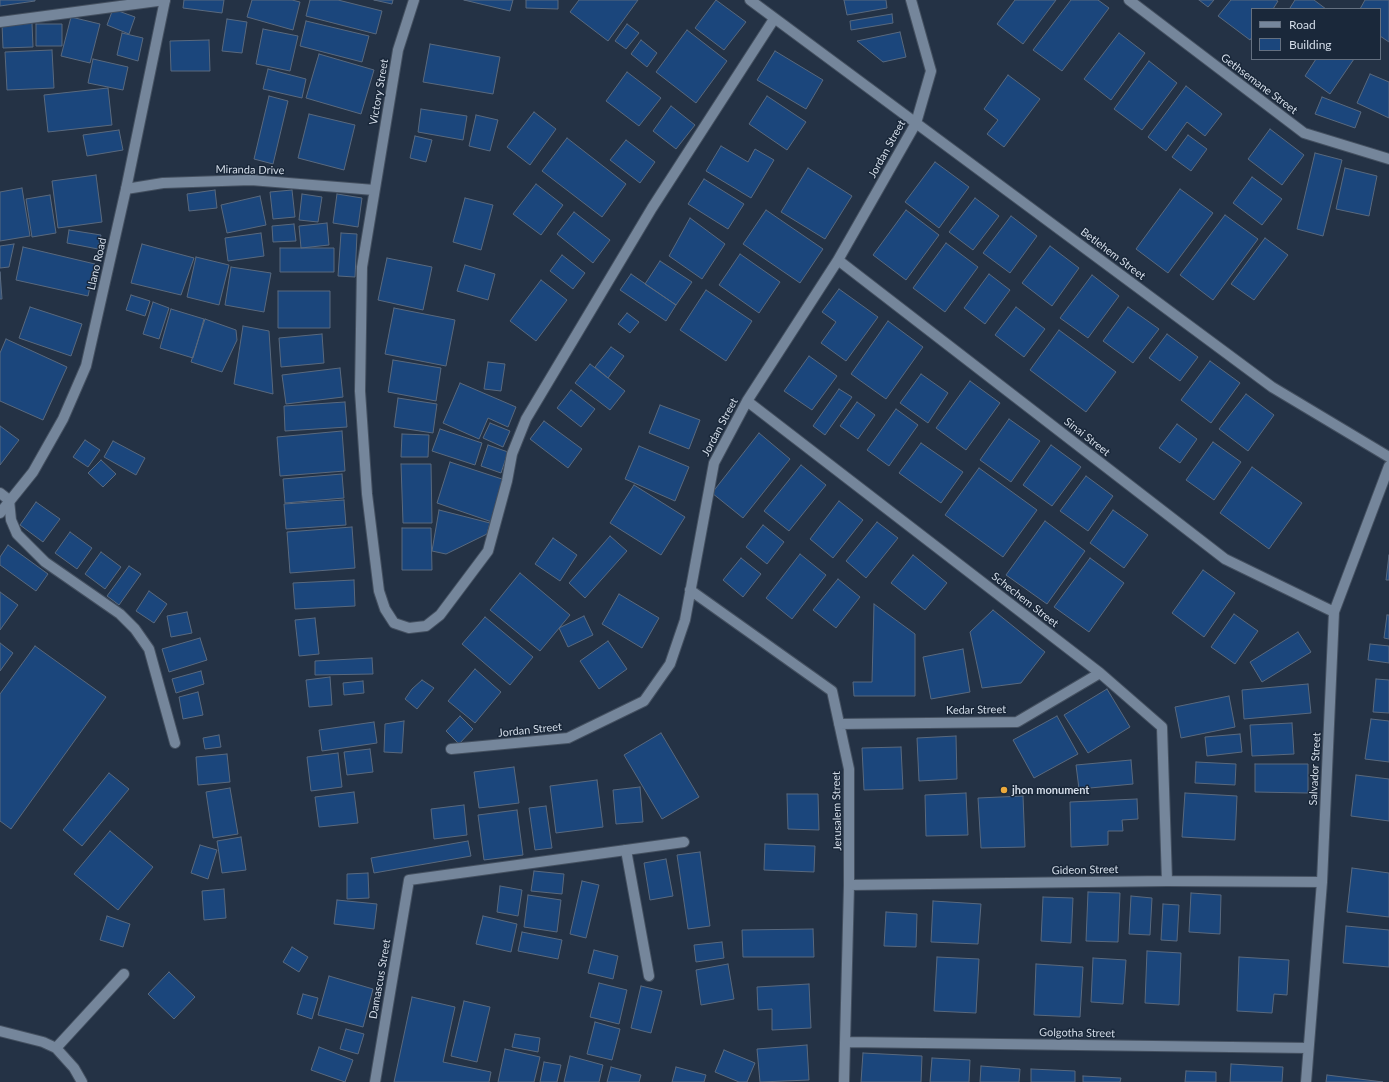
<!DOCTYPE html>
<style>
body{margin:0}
#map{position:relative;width:1389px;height:1082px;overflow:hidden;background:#243245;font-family:Lato,sans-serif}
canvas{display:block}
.legend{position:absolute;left:1251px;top:8px;width:130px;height:52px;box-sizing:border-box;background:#1a283a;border:1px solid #647080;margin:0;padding:5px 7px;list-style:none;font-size:12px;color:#d3dce8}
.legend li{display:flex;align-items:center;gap:8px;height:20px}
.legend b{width:20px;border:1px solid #647080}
</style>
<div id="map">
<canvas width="1389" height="1082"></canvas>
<ul class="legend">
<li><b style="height:5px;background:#75869b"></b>Road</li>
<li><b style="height:11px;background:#1b467c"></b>Building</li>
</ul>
</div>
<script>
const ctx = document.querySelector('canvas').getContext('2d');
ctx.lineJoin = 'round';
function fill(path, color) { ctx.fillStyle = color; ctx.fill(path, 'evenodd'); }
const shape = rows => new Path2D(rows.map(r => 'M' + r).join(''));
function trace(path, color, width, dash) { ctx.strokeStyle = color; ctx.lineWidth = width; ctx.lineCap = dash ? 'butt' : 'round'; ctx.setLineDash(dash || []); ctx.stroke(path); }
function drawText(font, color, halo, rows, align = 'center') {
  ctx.font = font + ' Lato,sans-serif'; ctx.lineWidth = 3; ctx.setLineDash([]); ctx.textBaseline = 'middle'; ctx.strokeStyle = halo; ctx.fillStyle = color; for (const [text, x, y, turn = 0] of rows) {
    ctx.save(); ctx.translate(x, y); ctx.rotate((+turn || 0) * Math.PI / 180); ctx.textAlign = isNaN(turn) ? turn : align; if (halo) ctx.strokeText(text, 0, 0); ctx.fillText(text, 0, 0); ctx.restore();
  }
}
const building = shape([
 [0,0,35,0,35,1,0,6,0,0],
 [184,0,224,0,222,13,183,8,184,0],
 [252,0,292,0,300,2,293,30,247,17,252,0],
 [310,0,338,0,382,11,376,34,306,16,310,0],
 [374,0,393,0,392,4,374,0],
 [464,0,513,0,510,11,464,0],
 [526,0,558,0,558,9,526,8,526,0],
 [579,0,638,0,608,41,570,12,579,0],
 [716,0,746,22,724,50,695,28,716,0],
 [844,0,886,0,887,8,847,15,844,0],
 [1015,0,1056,0,1023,44,997,24,1015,0],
 [1071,0,1098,0,1109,8,1062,71,1033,50,1071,0],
 [1199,0,1214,0,1208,7,1199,0],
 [1231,0,1276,0,1278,1,1273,9,1252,9,1252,37,1250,40,1218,16,1231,0],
 [1295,0,1314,0,1326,9,1292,9,1290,8,1295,0],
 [1365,0,1389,0,1389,42,1380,36,1380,9,1360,9,1365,0],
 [113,9,135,17,129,34,107,25,113,9],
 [892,14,893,23,851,30,850,21,892,14],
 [71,17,100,24,90,63,61,56,71,17],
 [227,19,247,22,242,53,222,51,227,19],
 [306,21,369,36,362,62,300,46,306,21],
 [32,23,33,47,3,48,2,24,32,23],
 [36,24,62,24,62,46,36,46,36,24],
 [627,24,639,33,626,49,615,41,627,24],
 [263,29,298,36,290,71,256,64,263,29],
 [687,30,727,61,696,103,656,72,687,30],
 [900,32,906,57,883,62,857,41,900,32],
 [122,33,143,38,138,61,117,55,122,33],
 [1119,33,1145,53,1111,100,1084,79,1119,33],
 [209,40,210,71,171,71,170,41,209,40],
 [641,40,657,53,647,67,631,54,641,40],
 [430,44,500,57,493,94,423,82,430,44],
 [52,50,54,88,7,90,5,52,52,50],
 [775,51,823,80,806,109,757,80,775,51],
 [319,54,374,70,361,114,306,98,319,54],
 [93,59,128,67,123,90,88,83,93,59],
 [1316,59,1354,59,1330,94,1305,76,1316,59],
 [1149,61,1177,83,1142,130,1114,109,1149,61],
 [268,69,306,79,302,98,263,89,268,69],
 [627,72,661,98,639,126,606,101,627,72],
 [1370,74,1389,82,1389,118,1357,103,1370,74],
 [1008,75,1040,99,1004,147,987,134,998,120,984,109,1008,75],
 [1186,86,1222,114,1205,136,1187,122,1166,151,1148,137,1186,86],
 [108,88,112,125,48,132,44,95,108,88],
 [269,96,288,101,273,164,254,159,269,96],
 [767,96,806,122,787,150,749,124,767,96],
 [1322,97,1361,112,1355,128,1315,114,1322,97],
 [671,106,695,125,676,149,653,131,671,106],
 [421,109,467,116,463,140,418,132,421,109],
 [534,112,556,129,530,165,507,147,534,112],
 [309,114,355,125,344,170,298,158,309,114],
 [476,115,498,120,490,151,469,146,476,115],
 [1270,129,1304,155,1282,185,1248,159,1270,129],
 [119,130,123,150,87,156,83,135,119,130],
 [1188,135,1207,149,1191,171,1172,157,1188,135],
 [415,136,432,140,426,162,410,158,415,136],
 [567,138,626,184,602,217,542,171,567,138],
 [626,140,655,162,640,183,610,160,626,140],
 [721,146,748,162,755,149,774,160,751,198,706,171,721,146],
 [1315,153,1342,160,1323,236,1297,229,1315,153],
 [935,162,969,187,939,228,905,202,935,162],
 [808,168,852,196,825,239,781,212,808,168],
 [1345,168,1377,176,1369,216,1336,209,1345,168],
 [96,175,102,222,58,228,52,181,96,175],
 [1252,177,1282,199,1262,225,1233,203,1252,177],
 [704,179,744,204,728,229,688,204,704,179],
 [536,184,563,205,541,235,513,214,536,184],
 [22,188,30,236,0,241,0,192,22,188],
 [1180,189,1213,213,1168,273,1136,249,1180,189],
 [215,190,217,208,189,211,187,194,215,190],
 [292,190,295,217,273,219,270,192,292,190],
 [302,194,322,197,318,222,299,220,302,194],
 [337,194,362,198,358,227,333,223,337,194],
 [50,195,56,233,32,237,26,199,50,195],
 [260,196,266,225,227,233,221,205,260,196],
 [465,198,493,205,481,250,453,242,465,198],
 [975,198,999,216,973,250,949,232,975,198],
 [766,210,823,249,800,283,743,244,766,210],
 [906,210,939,235,906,280,873,255,906,210],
 [574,212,610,240,593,263,557,234,574,212],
 [1225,215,1258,239,1213,300,1180,275,1225,215],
 [1011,216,1037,236,1010,273,983,253,1011,216],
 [690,218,725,244,702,279,669,256,690,218],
 [327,223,329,245,301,248,299,226,327,223],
 [294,224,296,241,273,242,272,226,294,224],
 [69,230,101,235,98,249,67,243,69,230],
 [261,233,264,256,228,261,225,238,261,233],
 [341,233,357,234,355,277,338,276,341,233],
 [1265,238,1288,255,1254,300,1231,284,1265,238],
 [946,243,978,267,945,312,913,288,946,243],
 [14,244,9,267,0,268,0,246,14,244],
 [142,244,194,258,181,295,131,283,142,244],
 [1050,246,1079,268,1052,306,1022,283,1050,246],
 [23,247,95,264,88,296,16,280,23,247],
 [280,248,334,248,334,272,280,272,280,248],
 [740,254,780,282,759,313,719,285,740,254],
 [562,255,585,273,573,289,550,271,562,255],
 [196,257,229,265,219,305,187,297,196,257],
 [387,258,432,267,423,310,378,300,387,258],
 [660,261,692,282,676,305,645,284,660,261],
 [465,265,495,274,488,300,457,291,465,265],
 [231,267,271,273,264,312,225,305,231,267],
 [0,272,2,299,0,299,0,272],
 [631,274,676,305,666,321,620,290,631,274],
 [989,274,1010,290,985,324,964,308,989,274],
 [1092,275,1119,296,1088,338,1060,318,1092,275],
 [541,280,567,300,536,341,510,321,541,280],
 [839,289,878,317,846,361,821,343,836,322,822,312,839,289],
 [706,290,752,321,726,361,680,330,706,290],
 [278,291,330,291,330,328,278,328,278,291],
 [131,295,150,301,145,316,126,310,131,295],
 [153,302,169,308,159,339,143,334,153,302],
 [30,307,82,324,71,356,19,338,30,307],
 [1016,307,1045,329,1024,357,995,335,1016,307],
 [1128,307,1159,329,1133,363,1103,341,1128,307],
 [394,308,455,320,446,366,385,354,394,308],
 [171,309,204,319,193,358,160,348,171,309],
 [627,313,639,322,630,333,618,324,627,313],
 [205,319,236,330,237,340,222,372,191,362,205,319],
 [888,321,923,347,886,399,851,374,888,321],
 [243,326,269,331,273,394,234,384,243,326],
 [1059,330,1116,372,1086,412,1030,370,1059,330],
 [322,334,324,363,281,367,279,338,322,334],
 [1167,334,1198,357,1180,381,1149,358,1167,334],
 [6,339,67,367,43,420,0,401,0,353,6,339],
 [611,347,624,356,608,378,595,367,611,347],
 [809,356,837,376,812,410,784,391,809,356],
 [393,360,441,368,436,401,388,392,393,360],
 [1210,361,1240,383,1211,423,1181,400,1210,361],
 [488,362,505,364,501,391,484,389,488,362],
 [590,364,625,391,610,410,575,383,590,364],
 [340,368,343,397,286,404,282,375,340,368],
 [921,374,948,393,928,423,900,403,921,374],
 [970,381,1000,403,966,450,936,428,970,381],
 [460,383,516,407,508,427,488,418,479,439,443,423,460,383],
 [839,389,852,397,825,435,813,426,839,389],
 [571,390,595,409,581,427,557,408,571,390],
 [1246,394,1274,415,1248,451,1219,429,1246,394],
 [398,398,437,404,433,433,394,427,398,398],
 [345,402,347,427,285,431,284,406,345,402],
 [857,402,875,415,858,439,840,426,857,402],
 [660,405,700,420,689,449,649,433,660,405],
 [896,409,918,425,889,466,867,450,896,409],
 [1009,419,1040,441,1011,482,980,460,1009,419],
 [544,421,582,449,568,468,530,439,544,421],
 [490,423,510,431,503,447,483,438,490,423],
 [1177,424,1197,439,1180,463,1159,448,1177,424],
 [0,426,19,440,0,465,0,426],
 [440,429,482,443,475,465,432,451,440,429],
 [342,431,345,471,280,476,277,437,342,431],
 [759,433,790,459,743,518,712,493,759,433],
 [402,434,429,435,428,457,401,457,402,434],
 [85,440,100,450,88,467,73,457,85,440],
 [113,441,145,458,136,475,104,457,113,441],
 [1213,442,1241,462,1214,500,1186,480,1213,442],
 [921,443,963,472,941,503,899,473,921,443],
 [488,445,508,452,501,473,481,466,488,445],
 [1051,445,1081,467,1052,506,1023,485,1051,445],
 [639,446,689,467,675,501,625,479,639,446],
 [101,460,116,474,103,487,88,473,101,460],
 [450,462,505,480,492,522,437,503,450,462],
 [401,464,431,464,432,523,403,523,401,464],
 [801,465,826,485,789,531,764,511,801,465],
 [1252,467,1302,503,1269,549,1220,513,1252,467],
 [979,468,1037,510,1003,557,945,515,979,468],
 [342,474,344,498,285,503,283,479,342,474],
 [1086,476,1113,496,1088,531,1060,511,1086,476],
 [634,485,685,517,661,555,610,523,634,485],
 [344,500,346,525,286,529,284,504,344,500],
 [839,501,863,520,833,558,810,539,839,501],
 [36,502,60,519,43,542,20,525,36,502],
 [439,510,490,523,487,534,446,554,432,551,439,510],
 [1113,510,1148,535,1124,568,1090,543,1113,510],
 [1045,521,1085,551,1047,604,1006,575,1045,521],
 [877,522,898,538,866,578,846,561,877,522],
 [763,525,784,542,767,564,746,547,763,525],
 [352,527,355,568,290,573,287,532,352,527],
 [402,528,431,528,432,570,402,570,402,528],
 [70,532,92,548,77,569,55,553,70,532],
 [610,536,627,551,585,598,569,583,610,536],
 [553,538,577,555,560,581,535,564,553,538],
 [8,545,48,574,36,591,0,565,0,557,8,545],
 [101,552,121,567,105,589,85,574,101,552],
 [800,554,826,575,792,619,766,598,800,554],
 [913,555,947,583,925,610,891,583,913,555],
 [1389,555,1389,580,1386,580,1389,555],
 [741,558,761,574,743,597,723,580,741,558],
 [1090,558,1124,583,1089,632,1054,607,1090,558],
 [129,566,141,574,119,605,107,596,129,566],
 [1203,570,1235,593,1204,637,1172,613,1203,570],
 [520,573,570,615,540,651,490,610,520,573],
 [838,579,860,597,836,628,813,610,838,579],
 [354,580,355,606,295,609,293,583,354,580],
 [149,591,167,604,154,623,136,611,149,591],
 [0,592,18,605,0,630,0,592],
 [619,594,659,618,642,648,602,624,619,594],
 [874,604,915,634,915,696,854,696,853,682,872,682,874,604],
 [993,610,1045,652,1021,683,982,688,970,632,993,610],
 [187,612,192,633,171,637,167,616,187,612],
 [1234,614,1258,631,1235,664,1211,647,1234,614],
 [1387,615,1389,615,1389,639,1384,638,1387,615],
 [584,616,593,635,568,647,559,628,584,616],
 [485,617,533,657,510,685,462,644,485,617],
 [315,618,319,654,299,656,295,620,315,618],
 [1298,632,1311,652,1262,682,1250,662,1298,632],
 [200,638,207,660,169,672,162,649,200,638],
 [608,641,627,669,599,689,580,661,608,641],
 [0,643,13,653,0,671,0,643],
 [1370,644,1389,646,1389,663,1368,660,1370,644],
 [35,646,106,697,11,829,0,821,0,694,35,646],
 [963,649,970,692,931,699,923,657,963,649],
 [372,658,373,674,315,675,315,661,372,658],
 [475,669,501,692,475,723,448,701,475,669],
 [201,671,204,684,176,693,172,679,201,671],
 [330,677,332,705,309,707,306,680,330,677],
 [1376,679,1389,680,1389,713,1373,712,1376,679],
 [422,680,434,688,417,709,405,699,412,689,422,680],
 [363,681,364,693,344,695,343,683,363,681],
 [1308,684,1311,713,1244,719,1242,690,1308,684],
 [1107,689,1130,727,1088,753,1064,715,1107,689],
 [198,692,203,715,183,719,179,697,198,692],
 [1229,696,1235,727,1181,738,1175,707,1229,696],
 [460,716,473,729,459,744,446,731,460,716],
 [1057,716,1078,754,1034,778,1013,740,1057,716],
 [1371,719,1389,721,1389,762,1365,759,1371,719],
 [404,721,402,753,384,752,385,724,404,721],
 [374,722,377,743,322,751,319,730,374,722],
 [1292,723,1294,754,1252,756,1250,725,1292,723],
 [661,733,699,797,662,819,624,755,661,733],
 [1240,734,1242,752,1207,756,1205,737,1240,734],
 [219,735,221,747,205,749,203,738,219,735],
 [956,736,957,779,919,781,917,738,956,736],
 [901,747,903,789,864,790,862,748,901,747],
 [370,749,373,772,347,775,344,752,370,749],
 [338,753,342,787,311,791,307,757,338,753],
 [227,754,230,782,198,785,196,757,227,754],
 [1131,760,1133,784,1079,789,1076,765,1131,760],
 [1196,762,1236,764,1235,785,1195,783,1196,762],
 [1255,764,1308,764,1308,793,1255,792,1255,764],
 [514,767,519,803,479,808,474,772,514,767],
 [109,773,129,789,82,846,63,830,109,773],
 [1356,775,1389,779,1389,821,1351,816,1356,775],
 [597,780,603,827,556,833,550,786,597,780],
 [640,787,643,822,616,824,613,790,640,787],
 [230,788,238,834,213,838,206,792,230,788],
 [354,792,358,823,319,827,315,797,354,792],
 [966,793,968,835,926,836,925,795,966,793],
 [1185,793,1237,796,1235,840,1182,837,1185,793],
 [787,794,818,794,819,830,788,829,787,794],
 [1023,796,1025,847,981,848,978,798,1023,796],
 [1137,799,1138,819,1122,820,1123,831,1108,831,1108,845,1071,847,1070,802,1137,799],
 [464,805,467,835,434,839,431,809,464,805],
 [546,806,552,848,535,850,529,808,546,806],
 [517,810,523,855,484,860,478,815,517,810],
 [110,831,153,867,118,910,74,874,110,831],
 [241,837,246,870,222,873,217,841,241,837],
 [468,841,471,856,374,873,371,858,468,841],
 [765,844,815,846,814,872,764,870,765,844],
 [200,845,217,850,208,879,191,873,200,845],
 [700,852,710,926,688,929,677,855,700,852],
 [666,859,673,896,650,900,644,863,666,859],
 [1352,868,1389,873,1389,917,1347,912,1352,868],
 [534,871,564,874,562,894,531,891,534,871],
 [368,873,369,898,347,899,347,874,368,873],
 [582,881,599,885,586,938,570,934,582,881],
 [500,886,522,890,518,916,497,912,500,886],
 [224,889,226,918,204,920,202,891,224,889],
 [1088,892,1120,893,1118,942,1086,941,1088,892],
 [1191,893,1221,895,1220,934,1189,932,1191,893],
 [528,895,561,900,557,932,524,927,528,895],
 [1131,896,1152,898,1150,935,1129,934,1131,896],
 [1043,897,1073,898,1071,943,1041,941,1043,897],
 [337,900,377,904,374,929,334,924,337,900],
 [933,901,981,904,978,944,931,942,933,901],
 [1163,904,1179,905,1177,941,1161,940,1163,904],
 [886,912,917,914,916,947,884,946,886,912],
 [107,916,130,924,123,947,100,940,107,916],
 [483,916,517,924,511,952,476,944,483,916],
 [1346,926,1389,930,1389,967,1343,963,1346,926],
 [813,929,814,957,743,957,742,930,813,929],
 [522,932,562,940,558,959,518,951,522,932],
 [722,942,724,958,696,962,694,945,722,942],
 [292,947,308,957,299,972,283,962,292,947],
 [594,950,618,956,613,979,588,973,594,950],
 [1147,951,1181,953,1179,1005,1145,1003,1147,951],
 [937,957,979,959,976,1013,934,1011,937,957],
 [1239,957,1289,960,1287,995,1274,994,1272,1013,1237,1011,1239,957],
 [1093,958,1126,960,1123,1004,1091,1002,1093,958],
 [728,964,734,999,701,1005,696,970,728,964],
 [1036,964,1083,967,1080,1017,1034,1015,1036,964],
 [169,972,195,997,174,1019,148,994,169,972],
 [329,976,373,989,363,1027,318,1015,329,976],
 [599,983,627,990,619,1024,590,1017,599,983],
 [809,984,811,1028,772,1030,772,1009,758,1010,757,987,809,984],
 [641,986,662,991,651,1033,631,1028,641,986],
 [303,994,318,998,312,1019,297,1014,303,994],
 [412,997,455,1007,443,1062,491,1072,489,1082,394,1082,412,997],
 [464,1001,490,1007,477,1062,451,1056,464,1001],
 [595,1022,620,1029,612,1060,587,1054,595,1022],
 [346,1029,364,1034,358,1054,340,1049,346,1029],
 [515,1034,540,1038,538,1052,512,1047,515,1034],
 [807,1045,809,1080,760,1082,757,1049,807,1045],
 [319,1047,353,1060,345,1082,311,1070,319,1047],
 [505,1049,540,1057,534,1082,498,1082,505,1049],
 [724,1050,755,1063,747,1082,739,1082,715,1072,724,1050],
 [863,1053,922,1056,921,1082,861,1082,863,1053],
 [570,1056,603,1065,599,1082,564,1082,570,1056],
 [932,1058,970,1060,969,1082,930,1082,932,1058],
 [544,1062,561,1065,557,1082,540,1082,544,1062],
 [1231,1064,1283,1067,1282,1082,1230,1082,1231,1064],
 [981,1066,1020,1069,1019,1082,980,1082,981,1066],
 [611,1067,641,1075,639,1082,607,1082,611,1067],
 [676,1067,706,1075,704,1082,672,1082,676,1067],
 [1031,1069,1075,1071,1075,1082,1031,1082,1031,1069],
 [1186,1071,1216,1072,1216,1082,1185,1082,1186,1071],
 [1327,1075,1383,1082,1326,1082,1327,1075],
 [1083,1076,1121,1078,1120,1082,1083,1082,1083,1076]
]);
fill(building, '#1b467c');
trace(building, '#59697e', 1);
const service = shape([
 [9,500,11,520,17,534,45,562,120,614,135,629,149,649,175,743],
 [626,850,649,976],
 [0,1031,43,1042,56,1048,74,1068,82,1082],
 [56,1048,124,974]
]);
const minor = shape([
 [414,0,398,50,362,267,360,391,367,494,379,591,385,609,394,623,409,628,426,626,440,615,488,551,507,481,512,454,526,419,652,208,774,19],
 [750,0,1272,387,1389,457],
 [1129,0,1304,133,1389,159],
 [0,22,165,0],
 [126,189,163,183,251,180,374,190],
 [838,260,1225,559,1334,612],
 [747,401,1100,673,1162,727,1167,881],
 [0,493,9,500],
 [690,590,832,691,849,769,849,885,844,1082],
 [839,724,1017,722,1100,673],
 [451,749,568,738,644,701,670,664,685,620,714,463,747,401,838,260,916,123,931,71,911,0],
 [849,885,1167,881,1322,882],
 [846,1042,1308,1048],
 [375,1082,409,880,684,842],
 [1306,1082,1322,882,1334,612,1389,466]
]);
const secondary = shape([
 [0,513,33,472,63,419,86,366,126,189,165,0]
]);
trace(service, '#445060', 12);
trace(minor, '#445060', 12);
trace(secondary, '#445060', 12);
trace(service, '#75869b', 10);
trace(minor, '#75869b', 10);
trace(secondary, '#75869b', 10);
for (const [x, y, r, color] of [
 [1004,790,4,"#eca93b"]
]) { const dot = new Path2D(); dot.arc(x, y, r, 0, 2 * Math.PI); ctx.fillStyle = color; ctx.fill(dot); trace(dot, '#1a283a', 1.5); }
drawText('11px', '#d3dce8', '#1a283a', [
 ["Gethsemane Street",1259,84,37],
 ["Victory Street",379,92,-80],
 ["Jordan Street",887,149,-61],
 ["Miranda Drive",250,170,1],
 ["Betlehem Street",1113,254,37],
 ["Llano Road",97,264,-77],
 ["Jordan Street",720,427,-62],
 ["Sinai Street",1087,437,38],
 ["Schechem Street",1025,600,38],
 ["Kedar Street",976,710,-1],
 ["Jordan Street",530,730,-6],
 ["Salvador Street",1315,769,-87],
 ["Jerusalem Street",837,811,-91],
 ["Gideon Street",1085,870,-1],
 ["Damascus Street",380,979,-80],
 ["Golgotha Street",1077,1033,1]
]);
drawText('bold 11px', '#d3dce8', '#1a283a', [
 ["jhon monument",1012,790]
], 'left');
</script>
